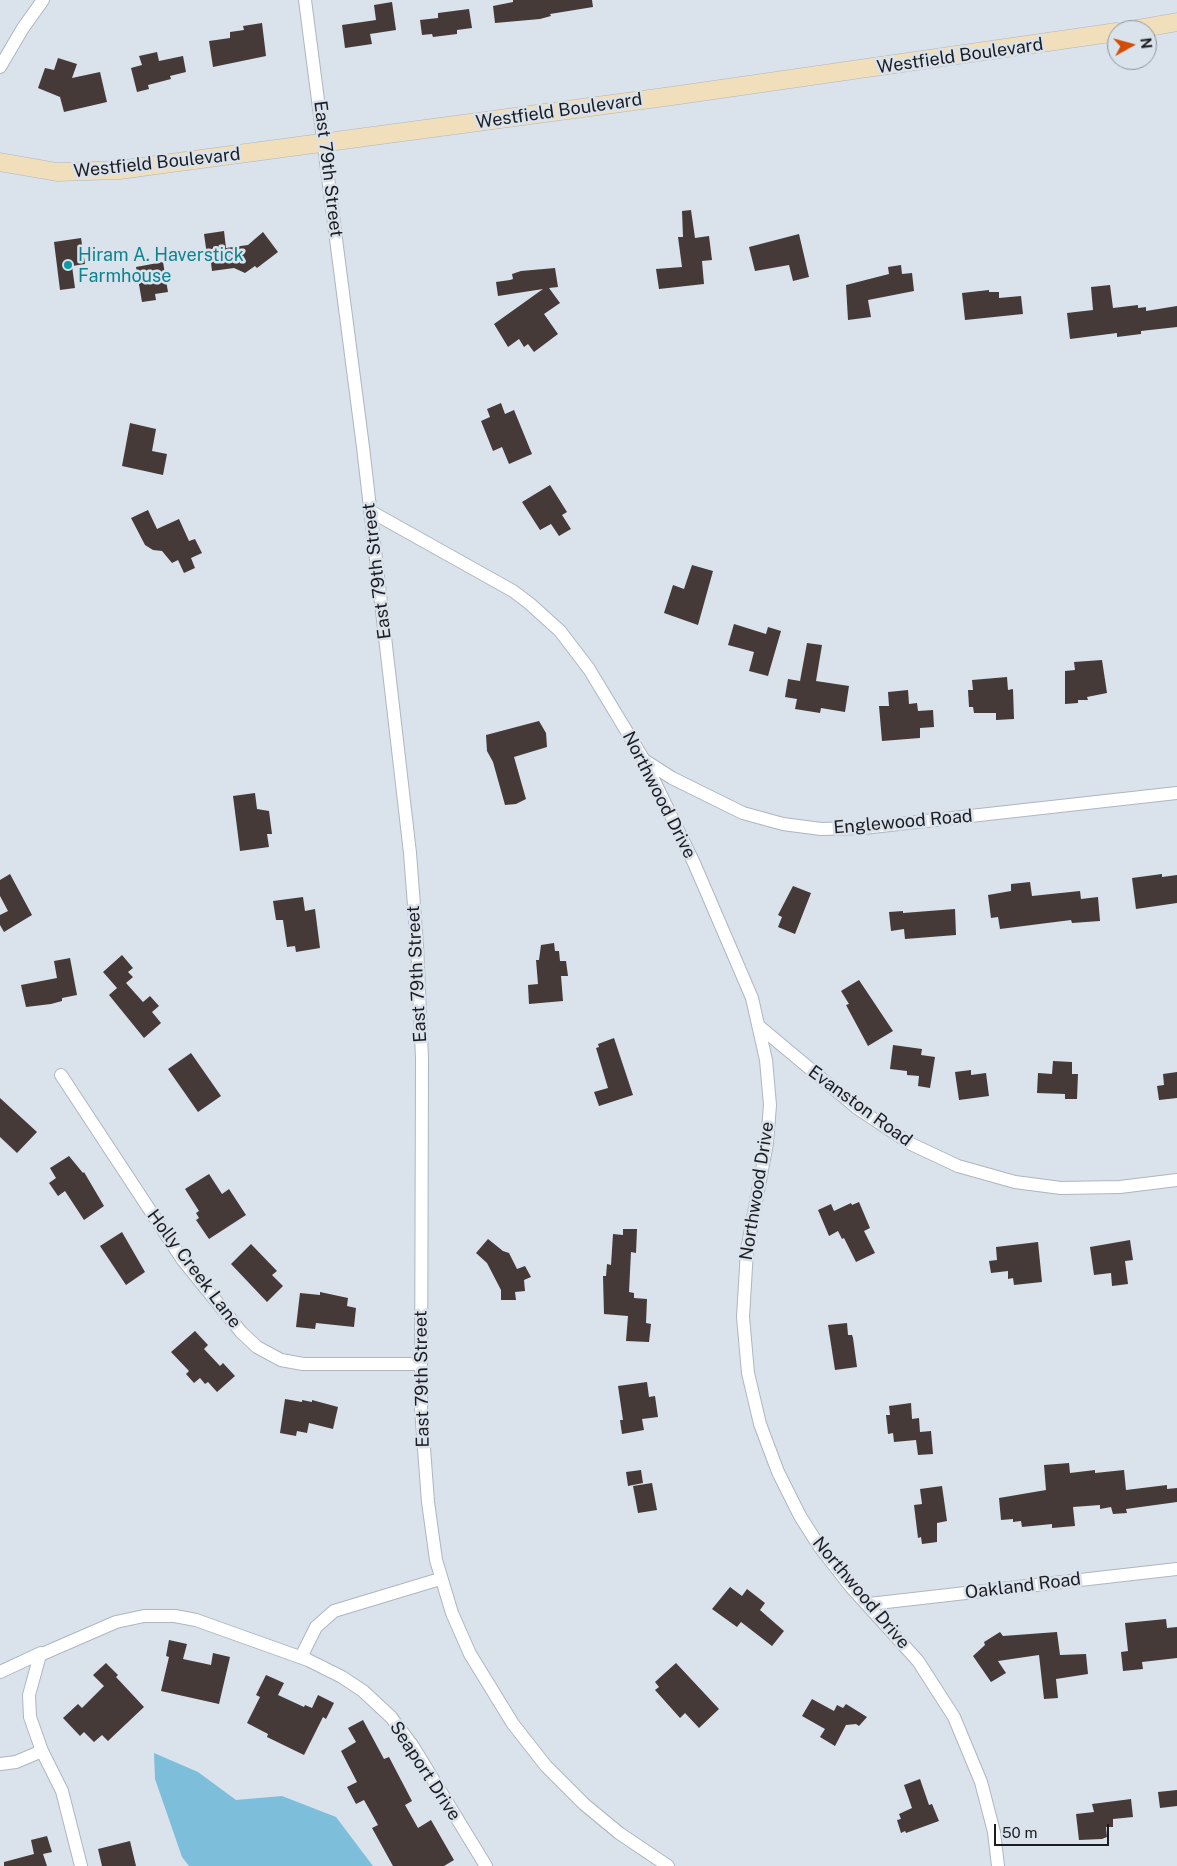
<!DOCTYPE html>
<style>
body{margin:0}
#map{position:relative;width:1177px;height:1866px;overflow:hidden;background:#dae2ec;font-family:"Public Sans",sans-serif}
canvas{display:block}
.north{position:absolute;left:1107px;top:20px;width:50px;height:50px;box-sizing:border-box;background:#dae2ec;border:1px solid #8e939b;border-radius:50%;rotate:83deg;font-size:14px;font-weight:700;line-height:20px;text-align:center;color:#1b1d21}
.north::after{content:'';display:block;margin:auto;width:18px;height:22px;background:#d24d03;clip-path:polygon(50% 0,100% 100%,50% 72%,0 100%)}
.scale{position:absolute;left:994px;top:1824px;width:115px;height:22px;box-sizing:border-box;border:2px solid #1b1d21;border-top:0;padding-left:6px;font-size:15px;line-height:18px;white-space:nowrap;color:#1b1d21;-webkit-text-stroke:4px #dae2ec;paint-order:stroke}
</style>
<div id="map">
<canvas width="1177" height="1866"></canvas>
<div class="north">N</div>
<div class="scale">50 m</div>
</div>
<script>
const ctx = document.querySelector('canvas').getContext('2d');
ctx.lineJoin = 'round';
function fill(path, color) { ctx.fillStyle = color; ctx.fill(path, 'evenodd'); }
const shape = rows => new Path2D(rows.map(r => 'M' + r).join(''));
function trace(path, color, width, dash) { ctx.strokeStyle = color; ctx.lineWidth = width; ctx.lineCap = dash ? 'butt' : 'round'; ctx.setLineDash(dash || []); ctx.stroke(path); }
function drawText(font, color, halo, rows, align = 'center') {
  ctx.font = font + ' "Public Sans",sans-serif'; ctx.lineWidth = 5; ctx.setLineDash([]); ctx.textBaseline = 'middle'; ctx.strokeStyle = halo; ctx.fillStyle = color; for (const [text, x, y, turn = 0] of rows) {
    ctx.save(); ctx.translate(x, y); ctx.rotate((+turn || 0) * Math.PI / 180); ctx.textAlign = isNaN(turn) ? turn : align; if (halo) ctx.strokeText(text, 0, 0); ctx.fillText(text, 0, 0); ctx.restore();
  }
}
fill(shape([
 [154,1753,198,1772,236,1800,282,1796,336,1817,373,1866,189,1866,182,1857,155,1779]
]), '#7dbeda');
fill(shape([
 [513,0,592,0,593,7,550,14,551,16,540,19,495,23,493,6,513,2],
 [392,2,396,30,370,34,372,44,345,48,342,25,376,20,374,5],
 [469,9,472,28,457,30,457,34,433,37,432,34,422,35,420,20,438,18,438,13],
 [262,23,266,56,213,67,209,41,230,38,230,32,244,30,243,26],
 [157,52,159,61,183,56,186,72,170,76,171,79,148,85,149,89,137,92,131,68,142,65,139,56],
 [58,58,77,64,72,78,100,72,107,102,64,112,60,97,38,88,45,68,54,70],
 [691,210,695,238,709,236,712,260,702,261,704,284,659,289,656,269,682,267,678,237,683,237,682,211],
 [224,231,226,248,248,245,263,232,278,252,257,268,255,266,245,273,234,268,212,271,210,255,207,255,204,234],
 [799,234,809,277,793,281,789,265,755,271,749,247],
 [81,238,85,264,72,266,75,288,60,290,54,242],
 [163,262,168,292,155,294,156,300,142,302,136,267],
 [901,265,902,274,912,273,914,291,868,300,871,317,848,320,846,285,889,274,888,267],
 [555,268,558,287,549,288,560,303,544,314,558,334,534,352,528,344,524,347,519,339,508,347,494,324,543,289,498,296,496,282,510,280,513,279,512,274,521,271],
 [1110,285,1113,308,1138,305,1138,308,1146,307,1146,311,1177,306,1177,327,1141,331,1141,334,1117,337,1117,333,1070,339,1067,313,1093,310,1091,287],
 [989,290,989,292,999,292,999,298,1021,296,1023,314,965,320,962,293],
 [501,403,505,414,514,410,532,454,509,464,502,447,493,451,481,421,490,417,487,409],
 [130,423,156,429,152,451,167,454,163,475,122,466],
 [550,485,567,512,562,515,571,529,559,536,551,524,540,530,522,502],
 [148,510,157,529,179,519,189,541,195,539,202,553,191,558,195,568,184,573,178,560,172,563,162,551,153,550,145,545,131,518],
 [692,565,713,571,698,625,664,613,673,585,684,589],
 [734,624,766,634,768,627,781,631,768,676,749,671,754,652,728,645],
 [807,643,822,645,816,681,849,686,845,712,821,708,820,713,795,709,797,699,785,697,788,679,800,681],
 [1102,660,1107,693,1087,697,1088,700,1078,700,1078,703,1065,704,1065,671,1075,670,1074,662],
 [1007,677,1008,690,1013,689,1014,719,996,720,996,713,974,713,973,707,969,707,968,690,973,690,972,680],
 [908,690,909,704,917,703,918,711,933,710,934,727,920,728,920,738,882,741,879,706,889,706,888,692],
 [539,721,546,733,547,747,514,757,526,799,516,804,505,805,493,762,487,751,486,735],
 [255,793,257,809,269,811,272,834,267,834,269,847,240,851,233,796],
 [10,874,32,915,4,932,0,925,0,915,8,911,0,896,0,880],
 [1162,874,1162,877,1177,875,1177,903,1136,909,1132,878],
 [1030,882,1032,896,1080,891,1081,899,1098,897,1100,921,1072,923,1071,920,1000,929,998,917,991,918,988,895,1011,891,1011,884],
 [793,886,811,893,795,934,778,927,782,917,778,915],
 [303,897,305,911,315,909,320,948,296,952,295,946,287,947,283,920,276,920,273,901],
 [955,909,956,935,905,939,904,929,891,931,889,912,903,911,903,913],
 [554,943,555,951,559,951,560,961,566,961,568,976,561,976,563,1001,529,1004,528,985,538,984,536,960,539,960,541,945],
 [122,955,133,968,128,972,133,977,126,983,143,1002,150,996,159,1006,152,1012,161,1023,144,1038,109,995,117,988,103,972],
 [70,958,77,995,62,998,62,1001,51,1004,26,1007,21,985,57,978,54,961],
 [859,980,893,1031,868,1046,846,1005,849,1004,841,991],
 [614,1038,633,1095,599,1106,594,1092,608,1088,596,1048,599,1047,598,1044],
 [893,1045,922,1049,921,1055,935,1057,930,1088,918,1086,919,1076,907,1075,907,1071,890,1069],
 [191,1053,221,1096,198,1112,168,1069],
 [1053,1061,1072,1062,1072,1074,1078,1074,1077,1099,1065,1099,1065,1094,1037,1093,1038,1073,1052,1074],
 [971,1070,971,1075,986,1073,989,1096,959,1100,955,1072],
 [1177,1072,1177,1098,1159,1100,1157,1086,1164,1085,1163,1074],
 [0,1098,37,1132,17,1153,0,1137],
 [69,1156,83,1173,84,1172,104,1206,84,1220,65,1191,58,1196,49,1183,56,1178,50,1168],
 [209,1174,222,1194,229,1189,246,1215,209,1239,196,1220,199,1218,196,1213,199,1211,185,1189],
 [859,1202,870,1228,864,1231,875,1253,856,1262,844,1238,842,1239,838,1231,829,1236,818,1210,831,1204,834,1211,851,1203,852,1205],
 [623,1229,637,1229,636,1253,631,1252,629,1292,634,1293,634,1298,647,1299,646,1323,651,1324,649,1342,626,1341,628,1316,604,1314,603,1276,606,1276,607,1264,611,1265,613,1234,623,1235],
 [122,1232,145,1272,126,1285,100,1246],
 [488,1239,503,1251,509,1253,517,1269,525,1266,531,1277,524,1280,525,1291,515,1292,516,1300,501,1300,501,1290,487,1263,476,1253],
 [1130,1240,1133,1260,1125,1261,1128,1284,1112,1286,1111,1273,1094,1275,1090,1247],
 [1038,1242,1042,1282,1014,1285,1013,1278,1008,1279,1008,1271,991,1273,989,1261,997,1260,996,1247],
 [251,1244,277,1271,272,1275,283,1286,267,1302,231,1264],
 [320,1292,348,1298,347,1306,356,1308,354,1327,316,1323,315,1329,296,1327,300,1293,320,1295],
 [847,1323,848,1335,852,1335,853,1338,857,1367,835,1370,828,1325],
 [195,1331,208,1345,204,1349,220,1366,223,1363,235,1376,217,1392,208,1382,205,1384,200,1378,194,1383,186,1374,189,1371,171,1352],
 [647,1382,649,1397,655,1396,658,1417,642,1419,644,1430,622,1434,620,1420,623,1420,618,1386],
 [285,1399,302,1402,302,1400,312,1402,312,1400,338,1407,333,1429,309,1423,307,1433,297,1431,296,1436,280,1433],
 [911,1403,912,1419,919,1418,920,1432,931,1431,933,1454,918,1455,916,1440,894,1442,893,1433,888,1434,886,1415,890,1415,889,1406],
 [1069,1463,1070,1473,1095,1470,1095,1473,1124,1470,1126,1490,1167,1485,1167,1489,1177,1488,1177,1502,1126,1509,1127,1513,1113,1514,1111,1507,1100,1509,1100,1505,1073,1507,1075,1526,1052,1528,1052,1524,1022,1527,1021,1521,1013,1522,1013,1519,1001,1520,999,1498,1046,1490,1044,1465],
 [641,1470,643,1483,628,1486,626,1472],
 [652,1483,657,1510,638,1513,633,1486],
 [942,1486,947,1521,937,1523,937,1542,922,1544,921,1537,918,1538,914,1505,922,1504,920,1489],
 [730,1587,742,1596,747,1589,765,1603,760,1610,784,1631,772,1646,741,1622,737,1627,712,1609],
 [1166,1619,1167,1628,1177,1627,1177,1658,1142,1662,1143,1669,1123,1671,1121,1652,1128,1651,1125,1623],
 [1000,1632,1003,1636,1057,1632,1060,1655,1086,1654,1088,1674,1056,1679,1058,1698,1044,1699,1039,1655,998,1661,1006,1673,991,1682,973,1656,985,1645,984,1642],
 [169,1640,187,1644,183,1659,211,1665,213,1653,230,1657,219,1704,161,1691,169,1657,166,1656],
 [106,1663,118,1675,116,1677,144,1707,108,1741,102,1735,94,1742,84,1732,80,1736,63,1718,78,1704,82,1708,104,1686,93,1675],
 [676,1663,719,1709,699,1728,685,1713,680,1718,655,1690,659,1687,655,1682],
 [266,1675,284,1683,278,1695,304,1707,305,1705,312,1708,318,1695,334,1703,326,1719,323,1717,304,1755,267,1737,268,1734,247,1723,260,1697,256,1695],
 [812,1699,834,1711,837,1705,843,1708,846,1704,867,1717,859,1726,856,1724,846,1725,835,1746,820,1737,825,1729,802,1716],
 [363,1720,384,1759,389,1757,412,1801,405,1805,418,1828,431,1820,454,1860,444,1866,393,1866,372,1828,378,1825,364,1800,356,1804,347,1787,357,1782,341,1751,356,1742,348,1728],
 [920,1779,929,1805,932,1804,939,1821,906,1833,905,1831,901,1833,897,1820,901,1819,899,1814,912,1808,904,1785],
 [1177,1790,1177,1806,1160,1808,1158,1792],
 [1131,1799,1133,1817,1113,1819,1113,1827,1106,1827,1107,1837,1102,1839,1079,1840,1076,1814,1094,1812,1092,1804],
 [47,1836,52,1852,43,1854,47,1866,4,1866,4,1862,34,1854,31,1840],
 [130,1841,136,1866,102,1866,98,1849]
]), '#453a37');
const street = shape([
 [305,0,363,447,410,853,417,945,422,1058,421,1408,428,1502,436,1560,452,1613,470,1654,513,1724,546,1766,584,1804,619,1833,668,1866],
 [0,67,23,28,43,0],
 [370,511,513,591,529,603,560,631,589,669,644,760,694,863,752,998,766,1060,770,1105,767,1143,747,1250,743,1317,748,1373,760,1424,778,1472,800,1516,819,1546,851,1587,918,1661,954,1717,981,1782,994,1832,998,1866],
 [644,760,672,778,743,813,783,824,821,829,863,828,1177,793],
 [760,1027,857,1108,911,1144,958,1166,1015,1182,1061,1188,1120,1187,1177,1180],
 [61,1075,182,1259,241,1332,257,1347,281,1360,303,1364,419,1364],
 [869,1604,1177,1569],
 [301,1657,316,1627,334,1611,440,1579],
 [0,1672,41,1653],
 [0,1764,16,1762,42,1751],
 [81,1866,62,1791,42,1751,30,1717,29,1695,40,1655,116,1622,144,1616,175,1616,196,1620,308,1660,342,1677,363,1691,391,1717,412,1745,486,1866]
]);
const secondary = shape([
 [1131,30,1177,22],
 [0,162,57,172,119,170,672,96,1117,32]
]);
trace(street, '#aeb6c0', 14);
trace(secondary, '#aeb6c0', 19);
trace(street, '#fff', 12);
trace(secondary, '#f1deba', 18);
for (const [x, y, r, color] of [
 [68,265,5,"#0f9aa8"]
]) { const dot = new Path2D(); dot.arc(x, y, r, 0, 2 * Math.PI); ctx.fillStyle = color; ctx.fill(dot); trace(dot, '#dae2ec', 2); }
drawText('18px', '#1b1d21', '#dae2ec', [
 ["Westfield Boulevard",960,56,-8],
 ["Westfield Boulevard",559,111,-8],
 ["Westfield Boulevard",157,163,-6],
 ["East 79th Street",328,169,83],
 ["East 79th Street",377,571,-97],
 ["Northwood Drive",659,795,63],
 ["Englewood Road",903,822,-5],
 ["East 79th Street",417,974,-93],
 ["Evanston Road",860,1106,36],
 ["Northwood Drive",757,1191,-81],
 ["Holly Creek Lane",194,1269,53],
 ["East 79th Street",422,1379,-91],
 ["Oakland Road",1023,1586,-7],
 ["Northwood Drive",861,1593,50],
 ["Seaport Drive",425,1771,57]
]);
drawText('18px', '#0d838f', '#dae2ec', [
 ["Hiram A. Haverstick",78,255],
 ["Farmhouse",78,276]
], 'left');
</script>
